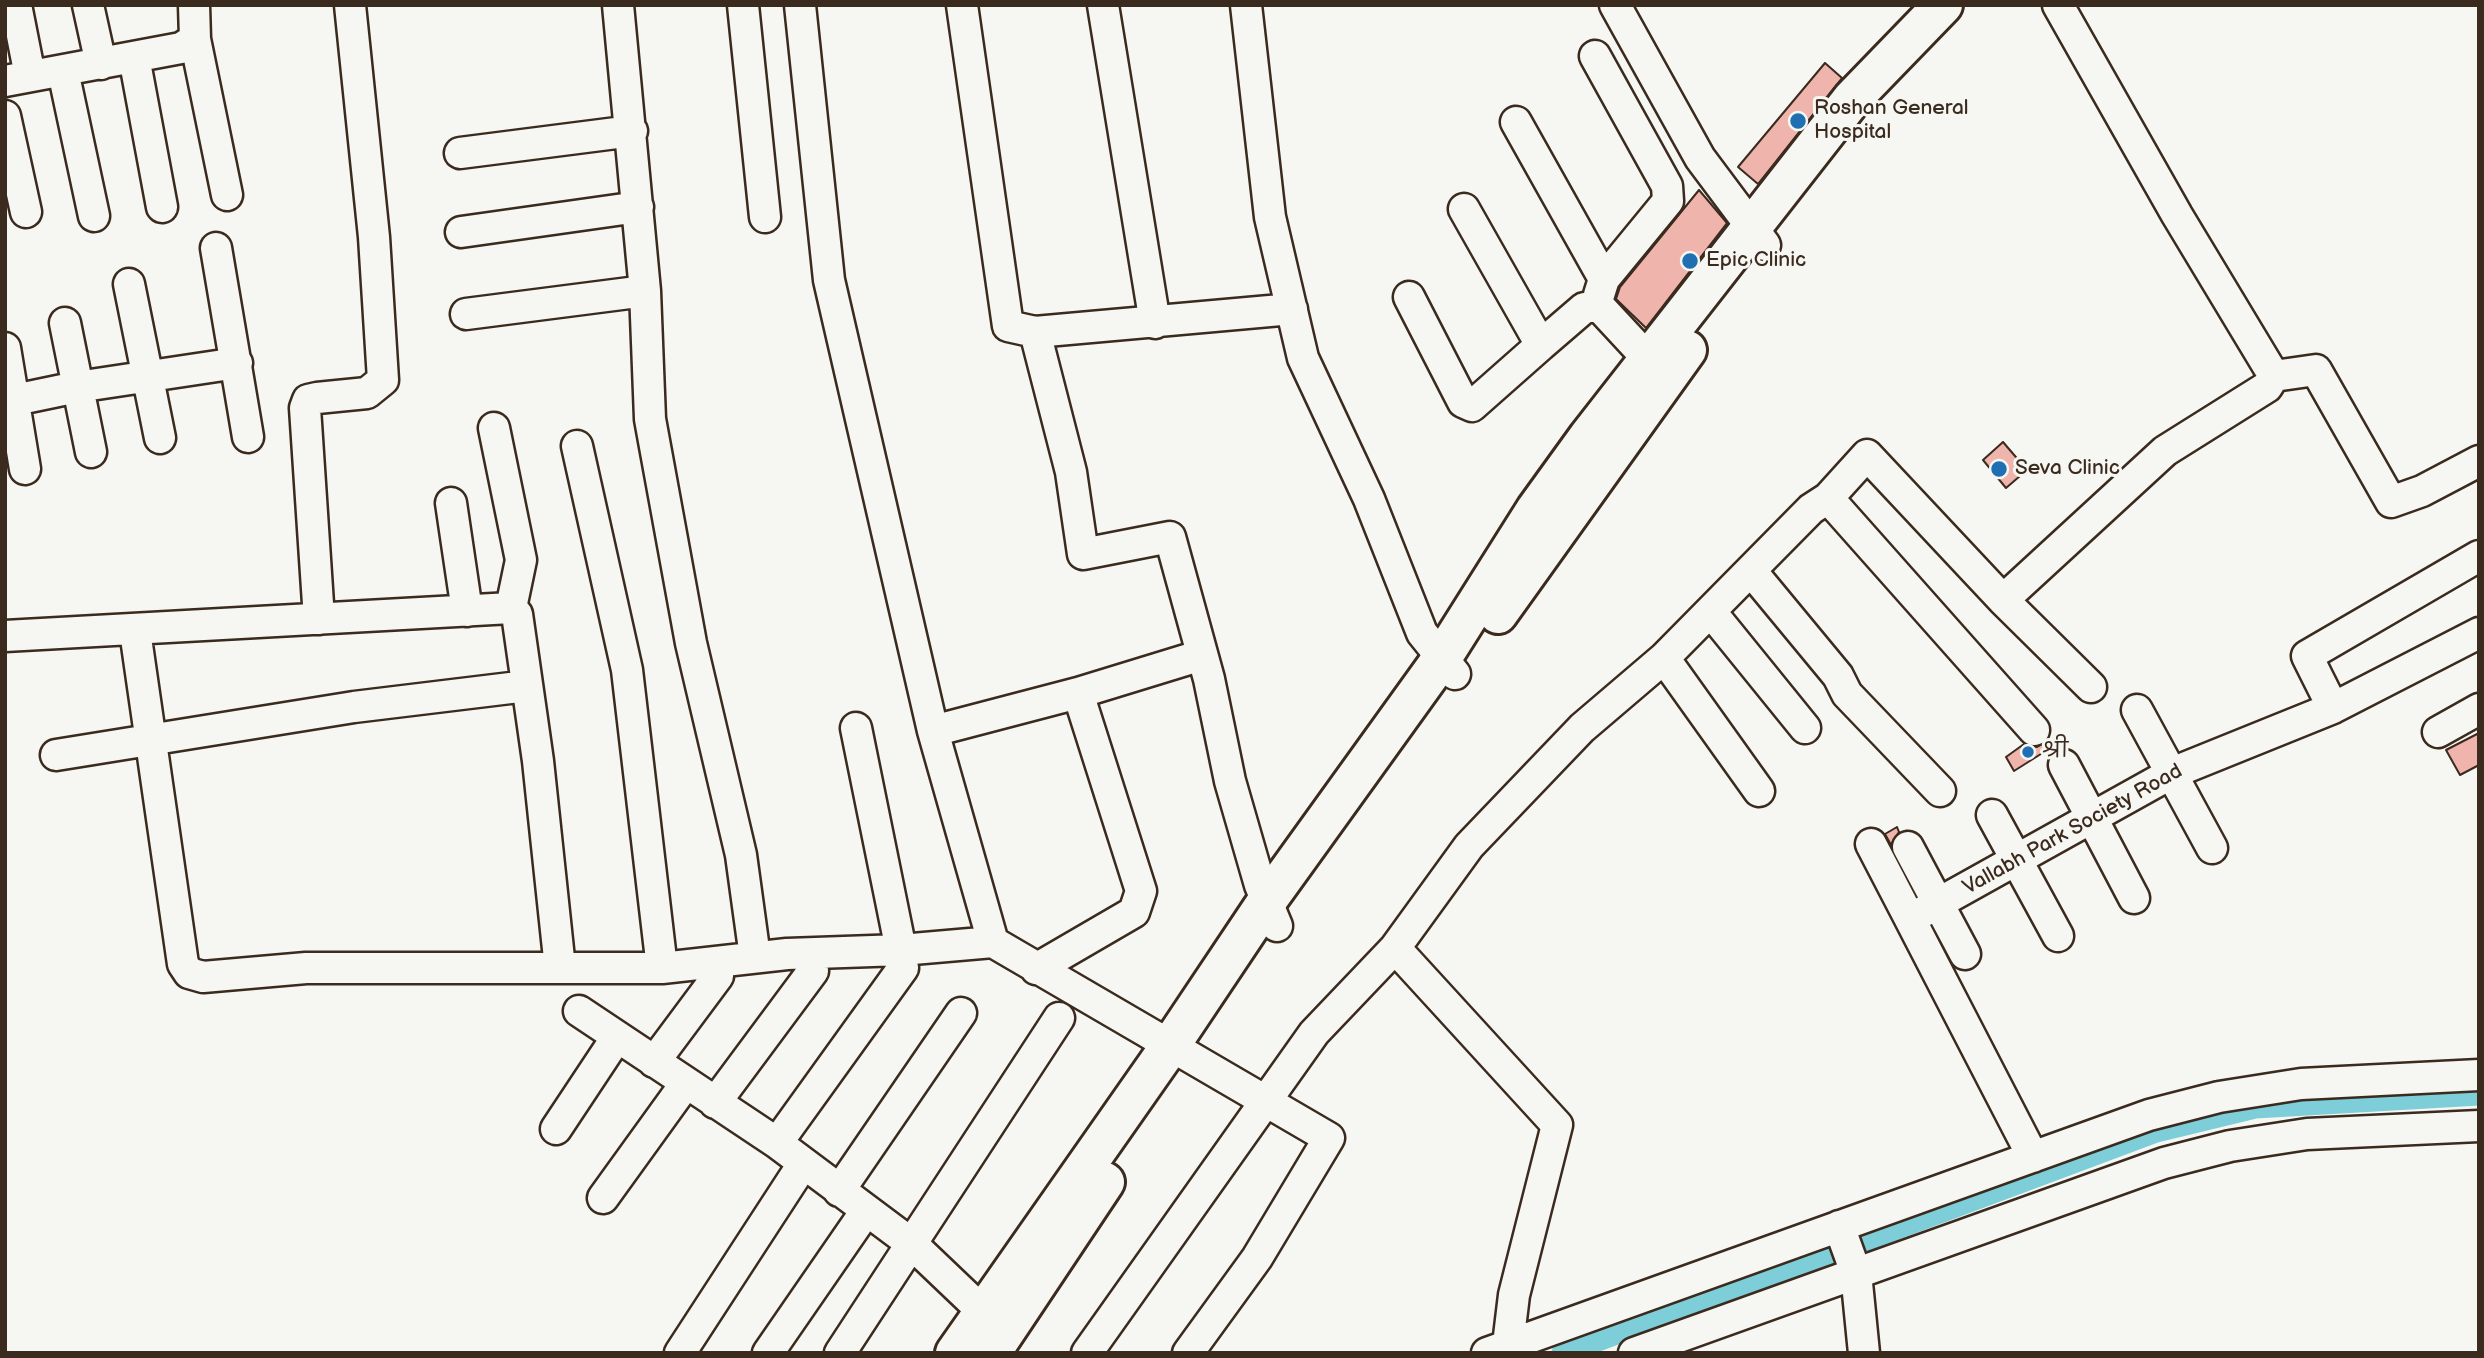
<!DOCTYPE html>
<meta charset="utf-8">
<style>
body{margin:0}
#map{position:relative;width:2484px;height:1358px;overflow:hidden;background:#f6f6f2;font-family:"Balsamiq Sans",sans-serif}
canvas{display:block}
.frame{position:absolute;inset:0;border:7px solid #3b2a1e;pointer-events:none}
</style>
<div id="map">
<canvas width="2484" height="1358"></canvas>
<div class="frame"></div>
</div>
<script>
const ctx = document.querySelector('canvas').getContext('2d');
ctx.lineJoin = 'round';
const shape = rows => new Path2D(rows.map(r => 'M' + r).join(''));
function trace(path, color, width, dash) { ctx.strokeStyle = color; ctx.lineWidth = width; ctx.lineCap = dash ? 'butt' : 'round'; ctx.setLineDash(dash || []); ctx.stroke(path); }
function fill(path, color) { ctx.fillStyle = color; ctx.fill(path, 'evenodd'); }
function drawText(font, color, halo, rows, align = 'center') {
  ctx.font = font + ' "Balsamiq Sans","Playpen Sans Deva",sans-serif'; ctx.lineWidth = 6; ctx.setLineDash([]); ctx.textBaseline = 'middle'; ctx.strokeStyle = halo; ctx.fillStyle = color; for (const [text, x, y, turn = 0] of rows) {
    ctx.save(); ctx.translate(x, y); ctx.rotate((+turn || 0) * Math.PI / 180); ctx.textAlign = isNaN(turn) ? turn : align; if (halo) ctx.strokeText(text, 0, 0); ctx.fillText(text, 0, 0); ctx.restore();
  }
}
trace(shape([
 [1563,1353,2156,1131,2255,1107,2479,1094]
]), '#7eced9', 23);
const building = shape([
 [1825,63,1842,78,1758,184,1738,167,1825,63],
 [1699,190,1727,223,1646,328,1616,299,1620,287,1699,190],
 [2003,442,2027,470,2006,488,1983,460,2003,442],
 [2479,733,2479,765,2460,775,2446,750,2479,733],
 [2048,740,2052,747,2014,771,2006,757,2024,744,2037,747,2048,740],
 [1897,827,1899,832,1891,845,1885,834,1897,827]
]);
fill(building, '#efb4ac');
trace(building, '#3b2a1e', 2);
const minor = shape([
 [16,5,30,76],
 [88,5,101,64],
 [618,5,645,291,650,419,691,643,741,855,755,957],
 [743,5,765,217],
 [800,5,829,280,933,731,993,942],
 [962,5,1008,326,1035,332,1071,472,1083,554,1170,537,1209,679,1230,781,1260,885,1277,926],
 [1103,5,1155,323],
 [1246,5,1270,217,1303,358,1369,499,1422,633,1455,674],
 [1615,5,1700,158,1765,245],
 [2058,5,2177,215,2274,376],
 [195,39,227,195],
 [1595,56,1667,186,1668,201,1604,279],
 [134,57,162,207],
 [63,71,94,216],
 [5,81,181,48,195,39,194,5],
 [5,116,26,212],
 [1516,122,1604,279,1599,295],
 [460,153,632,131],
 [1464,209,1541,345,1584,308,1599,306,1663,375],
 [461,232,638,207],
 [216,248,248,437],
 [129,284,160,438],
 [1409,297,1463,402,1472,406,1541,345],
 [466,314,645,291],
 [65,323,91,452],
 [1035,332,1292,309],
 [5,348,25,469],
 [5,402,77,387,237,363],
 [494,428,521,560,511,608],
 [577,446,627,670,662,968],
 [1828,498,2034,730],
 [451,503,467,611],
 [1752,572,1838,676,1847,694,1940,791],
 [2003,600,2165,451,2267,387,2274,376,2316,370,2391,502,2422,491,2479,461],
 [1711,612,1805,728],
 [319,619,305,408,308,400,317,398,367,393,383,380,374,237,350,5],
 [135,631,183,964,189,973,203,977,306,968,662,968,787,954,901,950,993,942,1329,1138,1257,1258,1188,1353],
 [5,636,511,608,517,614,538,761,560,968],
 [1664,658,1759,791],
 [2333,708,2307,656,2479,556],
 [2137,710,2212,848],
 [856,728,901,950],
 [933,731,1078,693,1202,655],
 [2438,732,2479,709],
 [56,755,354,707,527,686],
 [2064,765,2134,898],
 [1992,815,2058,936],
 [1871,844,1910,919],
 [1908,847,1965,954],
 [1395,948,1557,1125,1514,1295,1507,1353],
 [1036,969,1134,912,1141,891,1078,693],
 [579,1011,777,1143,912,1244,998,1326],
 [654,1062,718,976],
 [715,1103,813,971],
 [556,1129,617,1037],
 [777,1143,903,968],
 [2033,1157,1910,919,2172,773,2333,708,2479,633],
 [839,1191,961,1013],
 [603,1198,686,1083],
 [1839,1226,1856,1273,1864,1353],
 [680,1353,803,1164],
 [768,1353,866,1211],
 [840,1353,1059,1018],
 [1087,1353,1314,1033,1395,948,1469,846,1582,728,1664,658,1811,509,1828,498,1867,455,2003,600,2091,687],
 [1487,1353,2149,1115,2219,1097,2301,1084,2479,1075],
 [1634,1353,2164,1163,2230,1146,2307,1134,2479,1126]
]);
const major = shape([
 [1498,614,1687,350],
 [955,1353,1170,1046,1267,901,1442,658,1536,509,1588,437,1852,99,1943,5],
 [991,1353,1105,1182]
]);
trace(minor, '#3b2a1e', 35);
trace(major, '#3b2a1e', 44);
trace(minor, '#f6f6f2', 30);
trace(major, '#f6f6f2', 38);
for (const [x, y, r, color] of [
 [1798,121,9,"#1f6fb2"],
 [1690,261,9,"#1f6fb2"],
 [1999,469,9,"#1f6fb2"],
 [2028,752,7,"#1f6fb2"]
]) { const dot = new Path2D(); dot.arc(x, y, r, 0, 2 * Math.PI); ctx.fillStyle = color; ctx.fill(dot); trace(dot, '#f6f6f2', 2.5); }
drawText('21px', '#3b2a1e', '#f6f6f2', [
 ["Roshan General",1814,109],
 ["Hospital",1814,133],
 ["Epic Clinic",1706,261],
 ["Seva Clinic",2015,469],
 ["श्री",2042,752]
], 'left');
drawText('21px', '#3b2a1e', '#f6f6f2', [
 ["Vallabh Park Society Road",2073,830,-29]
]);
</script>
